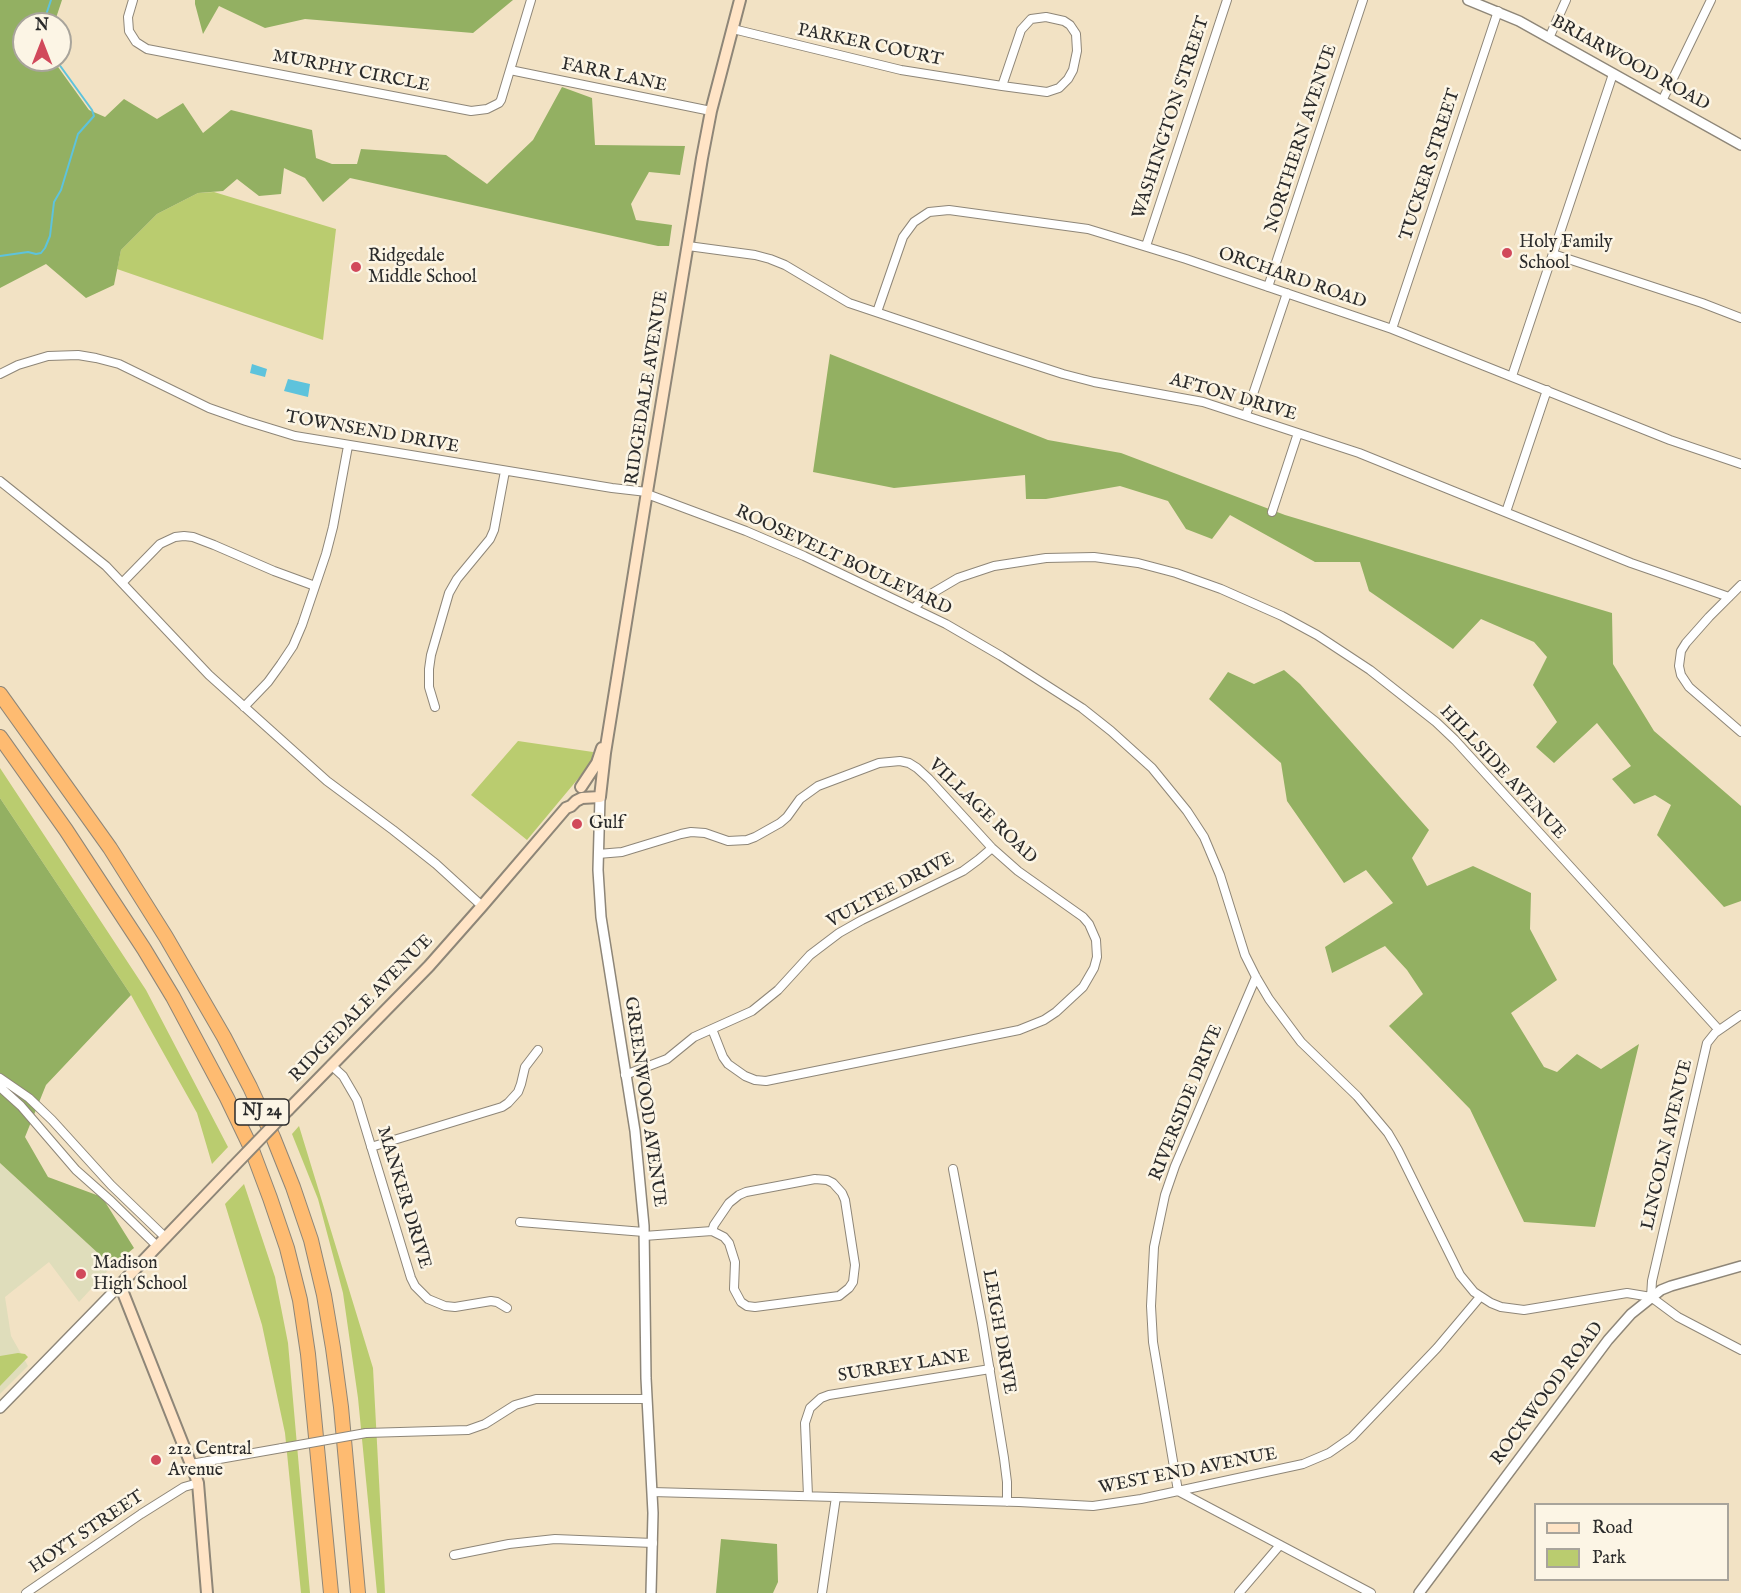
<!DOCTYPE html>
<style>
body{margin:0}
#map{position:relative;width:1741px;height:1593px;overflow:hidden;background:#f2e2c4;font-family:"IM FELL English",serif}
canvas{display:block}
.legend{position:absolute;left:1534px;top:1503px;width:195px;height:78px;box-sizing:border-box;background:#fcf5e5;border:2px solid #a8a49b;margin:0;padding:8px 10px;list-style:none;font-size:18px;color:#2b2b2b}
.legend li{display:flex;align-items:center;gap:12px;height:30px}
.legend b{width:30px;border:2px solid #a8a49b}
.north{position:absolute;left:12px;top:12px;width:60px;height:60px;box-sizing:border-box;background:#fcf5e5;border:2px solid #a8a49b;border-radius:50%;rotate:0deg;font-size:16px;font-weight:700;line-height:24px;text-align:center;color:#2b2b2b}
.north::after{content:'';display:block;margin:auto;width:21px;height:27px;background:#d1495b;clip-path:polygon(50% 0,100% 100%,50% 72%,0 100%)}
</style>
<div id="map">
<canvas width="1741" height="1593"></canvas>
<ul class="legend">
<li><b style="height:8px;background:#ffe4c6"></b>Road</li>
<li><b style="height:16px;background:#bacc6f"></b>Park</li>
</ul>
<div class="north">N</div>
</div>
<script>
const ctx = document.querySelector('canvas').getContext('2d');
ctx.lineJoin = 'round';
function fill(path, color) { ctx.fillStyle = color; ctx.fill(path, 'evenodd'); }
const shape = rows => new Path2D(rows.map(r => 'M' + r).join(''));
function trace(path, color, width, dash) { ctx.strokeStyle = color; ctx.lineWidth = width; ctx.lineCap = dash ? 'butt' : 'round'; ctx.setLineDash(dash || []); ctx.stroke(path); }
function drawText(font, color, halo, rows, align = 'center') {
  ctx.font = font + ' "IM FELL English",serif'; ctx.lineWidth = 5; ctx.setLineDash([]); ctx.textBaseline = 'middle'; ctx.strokeStyle = halo; ctx.fillStyle = color; for (const [text, x, y, turn = 0] of rows) {
    ctx.save(); ctx.translate(x, y); ctx.rotate((+turn || 0) * Math.PI / 180); ctx.textAlign = isNaN(turn) ? turn : align; if (halo) ctx.strokeText(text, 0, 0); ctx.fillText(text, 0, 0); ctx.restore();
  }
}
fill(shape([
 [0,1163,112,1266,79,1302,49,1262,5,1297,11,1336,28,1366,0,1394]
]), '#dfddbb');
fill(shape([
 [214,192,336,229,323,340,117,269,121,250,157,214,198,193],
 [518,741,593,752,592,762,527,840,471,795],
 [0,768,146,990,228,1147,212,1164,197,1113,131,995,0,798],
 [299,1126,373,1368,385,1593,377,1593,358,1398,343,1293,318,1199,292,1134],
 [244,1184,275,1277,288,1343,310,1593,301,1593,285,1433,262,1325,225,1204],
 [18,1353,25,1354,28,1357,0,1386,0,1356]
]), '#bacc6f');
fill(shape([
 [0,0,62,0,54,24,24,24,24,60,53,60,89,110,105,117,124,99,157,119,183,103,203,133,231,110,312,130,316,158,332,164,357,164,361,149,446,155,487,184,533,140,562,87,592,98,595,145,685,146,680,175,649,172,631,204,636,220,672,225,669,246,658,246,350,178,323,202,305,178,284,168,281,194,259,196,237,179,223,191,198,193,157,214,121,250,114,285,86,298,46,264,0,288],
 [195,0,513,0,473,33,305,19,265,28,219,6,203,34,195,4],
 [830,354,1048,440,1121,453,1285,515,1612,613,1613,664,1654,731,1741,806,1741,901,1724,907,1657,835,1671,805,1655,795,1634,804,1612,779,1631,766,1597,723,1554,763,1536,747,1557,722,1533,685,1547,657,1534,642,1481,619,1453,649,1369,591,1360,562,1315,562,1230,515,1212,539,1186,529,1168,501,1120,486,1046,499,1026,499,1025,475,894,488,813,472],
 [1284,670,1300,684,1429,830,1412,858,1427,886,1473,866,1531,893,1530,929,1557,980,1511,1013,1544,1067,1557,1072,1577,1054,1601,1069,1639,1044,1595,1227,1524,1222,1470,1109,1389,1026,1423,994,1407,970,1385,946,1332,973,1325,947,1393,903,1366,870,1344,883,1287,801,1281,763,1209,699,1228,672,1254,684],
 [0,798,131,995,46,1085,25,1137,48,1177,102,1197,134,1248,112,1266,0,1163],
 [721,1539,777,1544,778,1582,773,1593,716,1593]
]), '#93b062');
fill(shape([
 [252,364,267,369,265,377,250,373],
 [288,379,310,384,308,397,284,391]
]), '#5ec3dc');
trace(shape([
 [43,24,51,0],
 [0,256,28,252,36,254,41,253,45,248,50,236,54,202,61,190,78,134,94,116,92,110,56,60]
]), '#5ec3dc', 2);
const minor = shape([
 [133,0,128,17,129,31,136,42,147,49,471,111,487,109,499,103,501,100,531,0],
 [1046,17,1064,21,1070,25,1076,34,1077,51,1073,70,1068,79,1059,88,1047,92,1002,86,1021,30,1031,19,1046,17],
 [733,29,901,70,1002,86],
 [1549,38,1566,0],
 [510,70,711,111],
 [1662,101,1711,0],
 [688,246,755,255,770,259,785,265,849,303,989,350,1063,374,1094,382,1203,402,1359,453,1631,563,1729,597],
 [1146,246,1227,0],
 [1553,254,1702,303,1741,318],
 [1268,287,1363,0],
 [877,312,903,237,914,222,929,212,949,210,1088,229,1186,259,1392,329,1670,440,1741,464],
 [1392,329,1498,11],
 [0,374,18,365,48,356,78,355,96,358,119,364,209,408,246,421,295,436,612,488,647,492],
 [1512,376,1613,74],
 [1246,415,1287,293],
 [0,481,106,566,209,675,327,781,393,830,436,864,482,906],
 [647,494,746,531,804,556,946,624,1001,656,1082,708,1111,731,1152,768,1187,811,1204,837,1220,875,1245,955,1256,977,1269,999,1301,1042,1357,1096,1388,1133,1398,1150,1460,1275,1474,1292,1491,1303,1501,1307,1524,1310,1627,1293,1651,1297,1678,1317,1741,1350],
 [1272,512,1298,433],
 [1506,512,1547,390],
 [122,583,160,544,175,537,184,536,193,537,214,545,274,571,315,586],
 [1741,585,1709,617,1686,643,1681,651,1679,666,1681,675,1689,687,1741,732],
 [914,608,924,598,958,578,994,566,1046,558,1094,557,1138,563,1176,573,1221,589,1282,616,1317,635,1370,670,1436,722,1455,740,1719,1030],
 [244,707,268,682,281,664,293,646,302,625,326,554,333,527,348,446],
 [435,707,429,687,429,669,431,655,449,593,457,579,490,539,494,530,505,471],
 [598,854,622,852,681,834,691,832,705,833,728,841,747,840,755,837,780,823,787,817,800,799,818,786,879,763,900,761,909,763,917,768,929,779,992,848,1018,871,1083,917,1089,924,1096,940,1097,957,1094,968,1083,987,1056,1012,1044,1020,1019,1030,766,1081,755,1080,745,1076,728,1064,723,1057,712,1029],
 [1256,977,1175,1166,1165,1195,1154,1247,1151,1306,1153,1342,1178,1491,1371,1593],
 [331,1065,343,1076,357,1100,411,1278,415,1286,428,1299,445,1306,455,1307,491,1301,497,1302,507,1308],
 [625,1075,667,1059,694,1037,752,1011,778,990,810,955,839,933,862,920,963,871,978,860,992,848],
 [0,1078,29,1098,52,1120,111,1185,166,1238],
 [0,1087,21,1106,76,1170,111,1201,157,1246],
 [371,1147,502,1107,508,1103,518,1092,521,1084,525,1067,538,1050],
 [953,1169,982,1323,1004,1458,1007,1482,1007,1502],
 [815,1179,827,1180,833,1183,842,1193,845,1200,855,1265,853,1282,849,1288,839,1296,755,1307,747,1306,741,1302,734,1289,735,1262,729,1243,724,1237,712,1231,714,1225,729,1203,739,1195,746,1192,815,1179],
 [520,1222,644,1232],
 [644,1236,712,1231],
 [1651,1297,1652,1281,1707,1043,1715,1033,1741,1015],
 [366,1433,468,1430,485,1424,515,1405,536,1399,647,1399],
 [191,1464,282,1448],
 [652,1492,1019,1502,1093,1506,1141,1499,1303,1464,1329,1453,1352,1437,1437,1348,1480,1297],
 [808,1496,805,1423,810,1408,821,1398,829,1395,990,1369],
 [454,1555,509,1544,555,1539,653,1543],
 [26,1593,141,1514,184,1487,198,1483],
 [822,1593,836,1497],
 [1239,1593,1280,1545]
]);
const tertiary = shape([
 [1468,0,1519,21,1741,145],
 [600,797,598,870,601,917,635,1131,644,1226,646,1378,653,1513,651,1593],
 [0,1408,120,1285],
 [1419,1593,1608,1340,1631,1314,1661,1290,1671,1286,1741,1266]
]);
const secondary = shape([
 [581,787,597,763,602,748],
 [288,1110,429,966,482,906,566,808,571,806,576,801,582,798,600,797,605,753,647,492,702,158,711,111,740,0],
 [207,1593,198,1483,194,1472,120,1285,232,1168]
]);
const motorway = shape([
 [0,694,110,848,166,937,224,1037,250,1087,273,1137,293,1187,311,1240,324,1295,333,1348,341,1407,358,1593],
 [0,737,66,830,144,949,173,997,227,1098,252,1150,270,1198,287,1248,300,1300,308,1354,331,1593]
]);
trace(minor, '#8e8678', 10);
trace(tertiary, '#8e8678', 12);
trace(secondary, '#8e8678', 14);
trace(motorway, '#8e8678', 16);
trace(minor, '#fff', 8);
trace(tertiary, '#fff', 9);
trace(secondary, '#ffe4c6', 10);
trace(motorway, '#febb71', 14);
const minorBridge = shape([
 [282,1448,366,1433]
]);
const secondaryBridge = shape([
 [232,1168,288,1110]
]);
trace(minorBridge, '#8e8678', 10, []);
trace(secondaryBridge, '#8e8678', 14, []);
trace(minorBridge, '#fff', 8);
trace(secondaryBridge, '#ffe4c6', 10);
for (const [x, y, r, color] of [
 [1507,253,6,"#d1495b"],
 [356,267,6,"#d1495b"],
 [577,824,6,"#d1495b"],
 [81,1274,6,"#d1495b"],
 [156,1460,6,"#d1495b"]
]) { const dot = new Path2D(); dot.arc(x, y, r, 0, 2 * Math.PI); ctx.fillStyle = color; ctx.fill(dot); trace(dot, '#fcf5e5', 2); }
for (const [x, y, w] of [
 [262,1112,54]
]) { const box = new Path2D(); box.roundRect(x - w / 2, y - 13, w, 26, 4.5); ctx.fillStyle = '#fcf5e5'; ctx.fill(box); trace(box, '#2b2b2b', 1.5); }
drawText('bold 16px', '#2b2b2b', null, [
 ["NJ 24",262,1112]
]);
drawText('18px', '#2b2b2b', '#fcf5e5', [
 ["PARKER COURT",870,46,12],
 ["BRIARWOOD ROAD",1630,64,29],
 ["MURPHY CIRCLE",351,72,11],
 ["FARR LANE",614,76,12],
 ["WASHINGTON STREET",1172,118,-72],
 ["NORTHERN AVENUE",1302,139,-72],
 ["TUCKER STREET",1431,165,-72],
 ["ORCHARD ROAD",1292,279,19],
 ["RIDGEDALE AVENUE",648,388,-81],
 ["AFTON DRIVE",1233,398,16],
 ["TOWNSEND DRIVE",372,433,10],
 ["ROOSEVELT BOULEVARD",843,561,25],
 ["HILLSIDE AVENUE",1502,773,47],
 ["VILLAGE ROAD",982,812,44],
 ["VULTEE DRIVE",891,891,-28],
 ["RIDGEDALE AVENUE",362,1009,-46],
 ["GREENWOOD AVENUE",644,1102,82],
 ["RIVERSIDE DRIVE",1187,1103,-68],
 ["LINCOLN AVENUE",1668,1145,-77],
 ["MANKER DRIVE",403,1198,73],
 ["LEIGH DRIVE",998,1332,80],
 ["SURREY LANE",904,1367,-9],
 ["ROCKWOOD ROAD",1548,1394,-53],
 ["WEST END AVENUE",1188,1472,-11],
 ["HOYT STREET",87,1533,-34]
]);
drawText('18px', '#2b2b2b', '#fcf5e5', [
 ["Holy Family",1519,243],
 ["School",1519,264],
 ["Ridgedale",368,257],
 ["Middle School",368,278],
 ["Gulf",589,824],
 ["Madison",93,1264],
 ["High School",93,1285],
 ["212 Central",168,1450],
 ["Avenue",168,1471]
], 'left');
</script>
